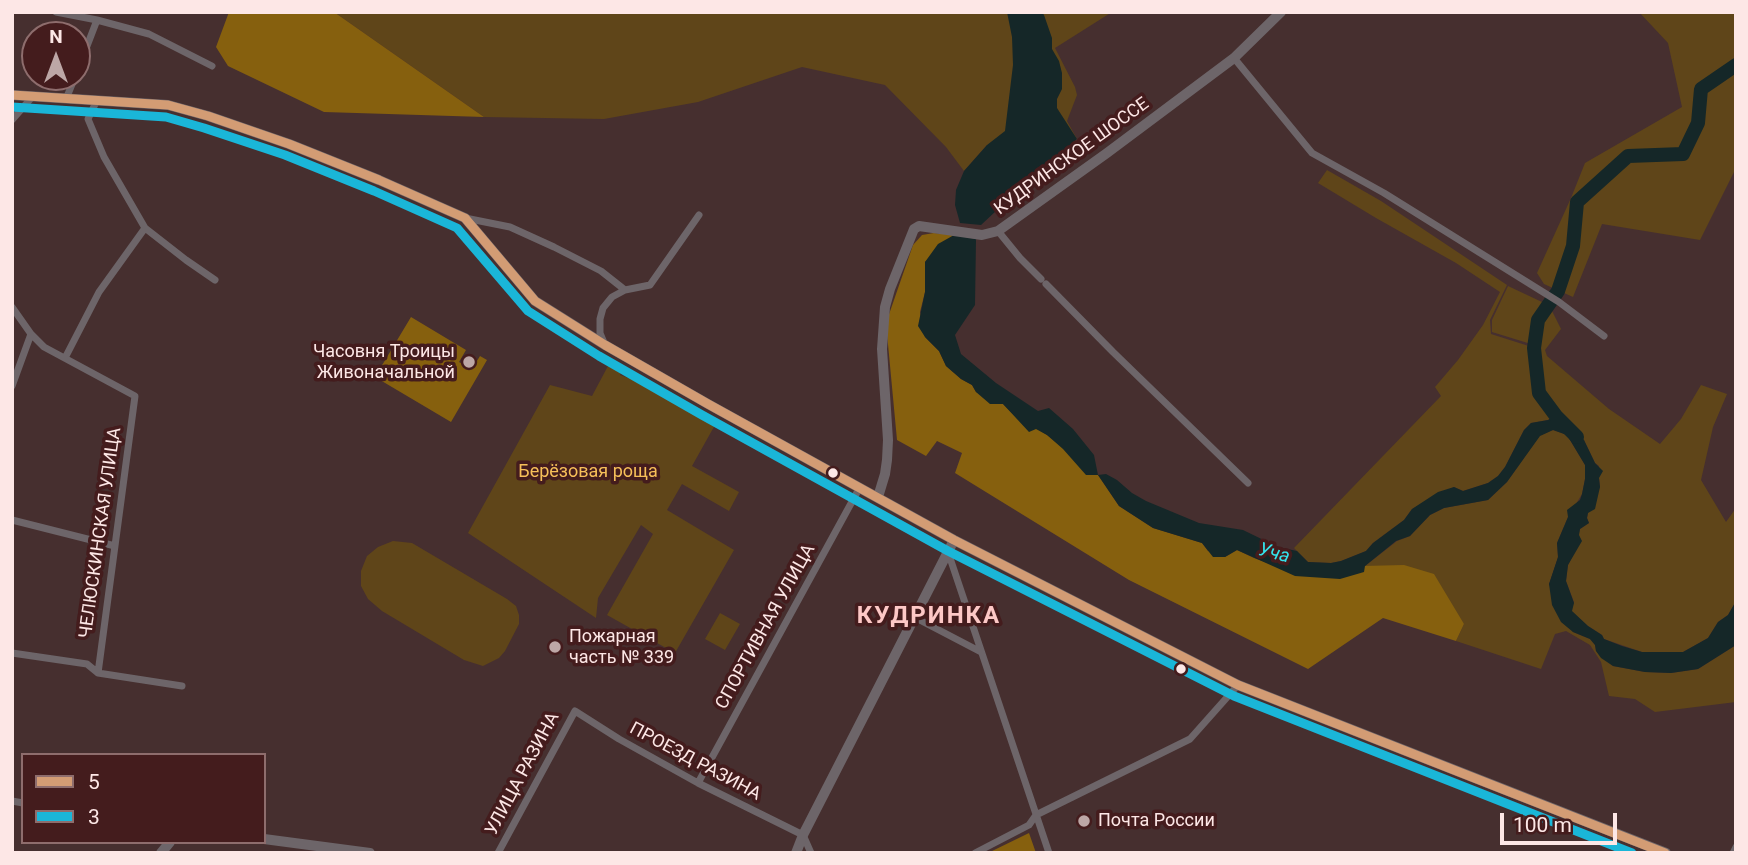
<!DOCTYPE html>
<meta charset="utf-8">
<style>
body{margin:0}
#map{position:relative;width:1748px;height:865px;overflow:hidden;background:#462f2f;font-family:Roboto,sans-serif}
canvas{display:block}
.frame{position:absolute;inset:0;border:14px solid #fde7e6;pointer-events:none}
.legend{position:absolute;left:21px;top:753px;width:245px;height:91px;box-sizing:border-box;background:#441c1d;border:2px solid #8e6d6d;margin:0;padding:9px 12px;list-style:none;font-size:21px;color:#fde7e6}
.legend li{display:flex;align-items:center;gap:14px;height:35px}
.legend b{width:35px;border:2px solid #8e6d6d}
.north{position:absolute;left:21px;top:21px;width:70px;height:70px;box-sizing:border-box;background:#441c1d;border:2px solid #8e6d6d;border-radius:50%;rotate:0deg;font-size:19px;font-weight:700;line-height:28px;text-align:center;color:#fde7e6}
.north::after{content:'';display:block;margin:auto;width:24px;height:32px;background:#bda7a6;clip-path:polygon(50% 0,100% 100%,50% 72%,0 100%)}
.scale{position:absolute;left:1500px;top:813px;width:117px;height:32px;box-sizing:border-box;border:4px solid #fde7e6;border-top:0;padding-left:9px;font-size:21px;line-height:24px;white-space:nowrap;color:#fde7e6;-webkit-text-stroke:5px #441c1d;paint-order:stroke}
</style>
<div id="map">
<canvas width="1748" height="865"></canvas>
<div class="frame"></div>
<ul class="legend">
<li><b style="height:9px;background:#d39c74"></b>5</li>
<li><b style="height:9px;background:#1ab6d8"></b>3</li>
</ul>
<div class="north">N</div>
<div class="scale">100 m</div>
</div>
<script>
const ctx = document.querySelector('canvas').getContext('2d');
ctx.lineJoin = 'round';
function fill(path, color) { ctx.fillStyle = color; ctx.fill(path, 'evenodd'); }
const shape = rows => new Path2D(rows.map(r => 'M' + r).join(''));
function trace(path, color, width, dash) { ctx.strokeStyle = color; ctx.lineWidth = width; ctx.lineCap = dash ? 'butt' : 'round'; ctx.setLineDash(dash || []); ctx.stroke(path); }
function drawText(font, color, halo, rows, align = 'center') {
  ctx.font = font + ' Roboto,sans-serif'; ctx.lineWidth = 7; ctx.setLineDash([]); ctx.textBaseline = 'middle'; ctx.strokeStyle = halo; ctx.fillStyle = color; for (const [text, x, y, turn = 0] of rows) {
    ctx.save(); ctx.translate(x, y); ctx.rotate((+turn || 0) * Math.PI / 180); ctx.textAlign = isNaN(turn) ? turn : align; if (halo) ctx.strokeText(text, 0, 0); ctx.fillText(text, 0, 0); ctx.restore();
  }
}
fill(shape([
 [334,12,1112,12,1055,48,1075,87,1077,95,1067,121,1077,139,987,145,964,171,946,147,885,85,802,67,698,102,604,119,484,117],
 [1639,12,1736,12,1736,73,1734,77,1736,78,1736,168,1700,240,1602,224,1573,297,1544,284,1537,273,1571,198,1585,163,1682,107,1668,43],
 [1327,170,1381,201,1507,285,1490,320,1491,334,1535,348,1543,321,1552,311,1561,329,1545,350,1547,356,1609,409,1660,444,1681,419,1701,385,1727,394,1713,427,1701,480,1726,522,1736,508,1736,601,1728,615,1718,622,1708,638,1683,652,1642,652,1604,639,1602,635,1588,626,1571,611,1574,602,1566,581,1568,565,1573,555,1580,529,1589,523,1587,518,1588,513,1600,487,1599,478,1599,466,1595,463,1584,440,1553,417,1548,420,1531,423,1524,430,1505,467,1498,476,1488,483,1463,491,1454,487,1412,509,1404,520,1373,543,1366,551,1341,561,1331,563,1308,562,1294,548,1441,396,1435,387,1458,360,1483,325,1500,292,1456,263,1376,218,1318,183],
 [1508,286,1542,302,1551,309,1541,320,1537,319,1531,344,1492,332,1492,320],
 [608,366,621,372,620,375,642,383,715,425,692,466,739,492,729,511,682,484,667,510,734,550,675,653,607,615,653,534,641,525,598,598,596,618,468,533,550,385,592,396],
 [1553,430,1567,435,1585,465,1585,479,1582,494,1568,517,1557,543,1558,557,1549,584,1573,632,1590,639,1595,645,1596,651,1613,666,1645,672,1671,673,1698,669,1736,645,1736,702,1655,712,1635,699,1609,696,1601,662,1590,645,1566,631,1555,634,1541,669,1456,641,1464,624,1365,566,1397,541,1410,536,1430,515,1444,508,1488,500,1507,482,1539,436],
 [393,541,412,543,507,599,516,606,519,615,519,624,505,651,499,658,483,666,464,660,382,611,368,599,361,586,361,571,367,556,378,547],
 [720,613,740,624,725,650,705,639]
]), '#5f4519');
fill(shape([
 [229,12,334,12,484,117,324,112,228,66,216,47],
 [934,233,954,235,925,262,925,292,920,312,925,337,939,351,946,366,961,379,972,385,976,392,1003,404,1013,414,1047,435,1098,475,1119,506,1153,528,1202,543,1208,551,1225,557,1237,550,1254,558,1281,568,1404,565,1434,574,1464,624,1456,641,1383,618,1308,669,1129,580,955,473,962,453,937,441,926,456,897,440,886,323,913,245,922,235],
 [411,317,466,350,459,362,472,369,480,356,487,360,451,422,375,377],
 [1029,833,1036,853,988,853]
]), '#86600e');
fill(shape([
 [1007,12,1042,12,1044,15,1052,38,1052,49,1059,61,1062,73,1062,89,1057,99,1057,108,1077,139,1042,168,981,225,960,223,955,205,956,190,964,171,987,145,1005,131,1013,65,1012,37],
 [954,235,976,239,975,305,955,335,961,354,996,383,1038,411,1049,408,1073,429,1094,455,1098,475,1106,474,1117,480,1132,493,1146,501,1199,523,1243,530,1278,547,1297,551,1308,562,1331,563,1341,561,1366,551,1373,543,1404,520,1412,509,1438,492,1454,487,1463,491,1488,483,1498,476,1505,467,1524,430,1531,423,1548,420,1553,417,1584,440,1595,463,1603,471,1599,478,1600,487,1595,509,1588,513,1587,518,1589,523,1580,529,1579,535,1582,541,1568,565,1566,581,1574,603,1572,611,1588,626,1602,635,1604,639,1622,646,1642,652,1683,652,1708,638,1718,622,1728,615,1736,601,1736,645,1698,669,1671,673,1645,672,1613,666,1601,658,1596,651,1595,645,1590,639,1573,632,1561,622,1552,605,1549,584,1558,557,1557,543,1568,517,1567,510,1580,500,1582,494,1585,479,1585,465,1567,435,1553,430,1540,436,1507,482,1488,500,1444,508,1430,515,1410,536,1396,541,1365,566,1364,572,1340,579,1295,576,1237,550,1225,557,1213,557,1202,543,1153,528,1119,506,1098,475,1086,475,1063,449,1047,435,1036,429,1029,432,1003,404,990,404,976,392,972,385,961,379,946,366,939,351,925,337,918,326,925,292,925,262,938,244]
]), '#152728');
trace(shape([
 [1577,437,1556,416,1539,393,1534,348,1538,320,1558,291,1573,246,1577,202,1628,156,1683,154,1698,123,1701,89,1736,65]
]), '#152728', 14);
trace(shape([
 [56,12,97,20,149,34,212,66],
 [1234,58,1312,153,1384,193,1559,302,1604,336],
 [77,72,97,20],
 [66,99,75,77],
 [97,100,88,119,104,157,145,228,186,260,215,280],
 [12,120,33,96],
 [465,218,510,227,554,247,601,271,625,290,650,285,699,215],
 [998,231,1020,258,1041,279],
 [1046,284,1113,352,1248,483],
 [12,307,31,334,44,347,135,396,98,673],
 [605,345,600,333,600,319,603,308,612,297,625,290],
 [65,358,99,292,145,228],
 [12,386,31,334],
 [12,520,115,546],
 [948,552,1049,853],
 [914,617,981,652],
 [12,653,87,664,98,673,182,686],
 [698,783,860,487],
 [12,801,23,803],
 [498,853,575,711,619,739,698,783,803,835,811,853],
 [975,853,1029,825,1036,815,1190,739,1238,685],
 [1733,853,1736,847]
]), '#6d6569', 7);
trace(shape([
 [12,95,168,105,208,116,289,144,379,180,465,218,535,301,605,345,708,404,954,540,1238,685,1666,853],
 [878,497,885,474,887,460,888,440,882,349,885,307,890,289,914,229,919,226,982,235,998,231,1107,153,1234,58,1281,12],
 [264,839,370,853],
 [161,853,170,842],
 [796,853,803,835,954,540]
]), '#6d6569', 10);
trace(shape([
 [12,95,168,105,208,116,289,144,379,180,465,218,535,301,605,345,708,404,954,540,1238,685,1665,853]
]), '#d39c74', 9);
trace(shape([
 [12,107,166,117,204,128,285,155,374,191,457,228,528,311,599,356,702,415,948,551,1234,696,1632,853]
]), '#1ab6d8', 9);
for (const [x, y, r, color] of [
 [469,362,7,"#bda7a6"],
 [833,473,6,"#fde7e6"],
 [555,647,7,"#bda7a6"],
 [1181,669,6,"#fde7e6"],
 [1084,821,7,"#bda7a6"]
]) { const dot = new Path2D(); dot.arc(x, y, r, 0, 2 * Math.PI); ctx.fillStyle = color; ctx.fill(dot); trace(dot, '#441c1d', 2.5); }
drawText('18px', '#fde7e6', '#441c1d', [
 ["КУДРИНСКОЕ ШОССЕ",1072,157,-36],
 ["ЧЕЛЮСКИНСКАЯ УЛИЦА",101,533,-82],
 ["СПОРТИВНАЯ УЛИЦА",766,627,-61],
 ["ПРОЕЗД РАЗИНА",695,762,28],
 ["УЛИЦА РАЗИНА",523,774,-62]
]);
drawText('18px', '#fde7e6', '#441c1d', [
 ["Часовня Троицы",455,352,"right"],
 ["Живоначальной",455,373,"right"],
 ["Пожарная",569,637],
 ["часть № 339",569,658],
 ["Почта России",1098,821]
], 'left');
drawText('18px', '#f6bf59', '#441c1d', [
 ["Берёзовая роща",588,472]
]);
drawText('italic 19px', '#34e4ed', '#441c1d', [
 ["Уча",1274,554,15]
]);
ctx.letterSpacing = '2px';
drawText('bold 24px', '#fdc8c6', '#441c1d', [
 ["КУДРИНКА",929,617]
]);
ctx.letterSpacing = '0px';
</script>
